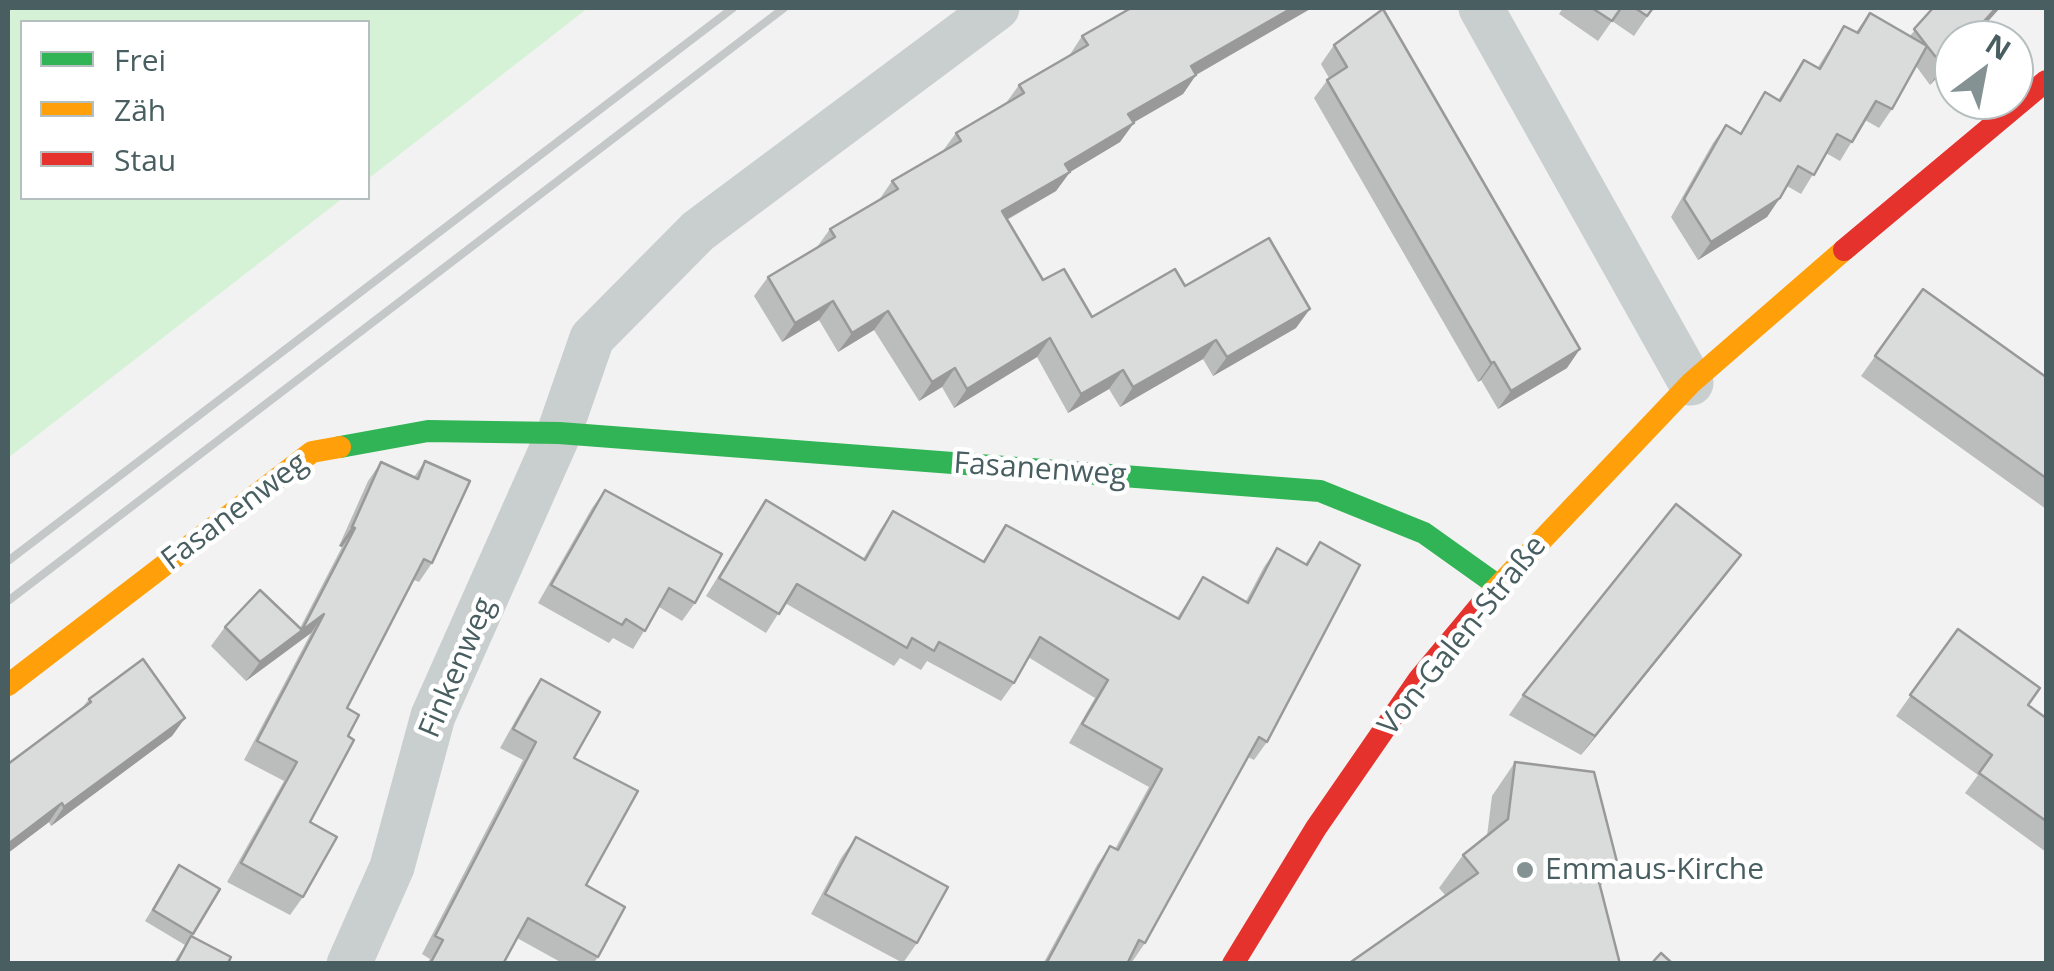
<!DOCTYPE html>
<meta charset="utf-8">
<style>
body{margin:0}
#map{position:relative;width:2054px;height:971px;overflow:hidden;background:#f3f2f2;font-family:"Open Sans",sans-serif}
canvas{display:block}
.frame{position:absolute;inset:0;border:10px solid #485e60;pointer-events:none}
.legend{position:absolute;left:20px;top:20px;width:350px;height:180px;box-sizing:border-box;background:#fff;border:2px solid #b6bfbf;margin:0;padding:12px 18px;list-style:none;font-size:30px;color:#485e60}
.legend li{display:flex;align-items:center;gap:20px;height:50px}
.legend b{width:50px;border:2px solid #b6bfbf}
.north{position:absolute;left:1934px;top:20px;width:100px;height:100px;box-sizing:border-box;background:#fff;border:2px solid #b6bfbf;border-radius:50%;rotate:32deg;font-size:28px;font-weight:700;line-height:40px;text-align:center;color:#485e60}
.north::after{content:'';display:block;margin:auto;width:35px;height:45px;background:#849293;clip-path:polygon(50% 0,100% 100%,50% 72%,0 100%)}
</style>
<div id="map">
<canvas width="2054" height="971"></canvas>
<div class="frame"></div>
<ul class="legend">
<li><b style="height:12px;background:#30b455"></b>Frei</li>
<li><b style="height:12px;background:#ff9f0a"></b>Zäh</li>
<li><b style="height:12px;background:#e5322d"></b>Stau</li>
</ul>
<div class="north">N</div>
</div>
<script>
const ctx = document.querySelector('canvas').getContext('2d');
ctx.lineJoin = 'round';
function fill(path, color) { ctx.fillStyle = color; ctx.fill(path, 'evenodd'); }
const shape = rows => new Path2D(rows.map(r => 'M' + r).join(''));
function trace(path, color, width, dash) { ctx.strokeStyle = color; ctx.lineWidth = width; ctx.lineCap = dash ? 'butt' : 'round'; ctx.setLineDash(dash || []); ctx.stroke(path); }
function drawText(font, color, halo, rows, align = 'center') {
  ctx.font = font + ' "Open Sans",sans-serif'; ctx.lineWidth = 9; ctx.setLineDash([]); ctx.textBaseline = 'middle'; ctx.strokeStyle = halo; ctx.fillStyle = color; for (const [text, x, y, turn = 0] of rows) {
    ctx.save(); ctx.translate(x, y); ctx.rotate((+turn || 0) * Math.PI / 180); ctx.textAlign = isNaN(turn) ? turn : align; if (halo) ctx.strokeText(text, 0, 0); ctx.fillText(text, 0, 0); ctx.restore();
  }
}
fill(shape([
 [8,8,588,8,368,179,368,22,22,22,22,198,343,198,8,458]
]), '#d6f2d6');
trace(shape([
 [1481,8,1691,383],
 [349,964,392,867,433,716,559,433,592,338,698,231,997,8]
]), '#c9cecf', 45);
trace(shape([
 [340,447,428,431,559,433,1320,491,1424,533,1497,585]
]), '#30b455', 22);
trace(shape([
 [1484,601,1691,383,1844,250],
 [8,685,312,452,340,447]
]), '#ff9f0a', 22);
trace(shape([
 [1844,250,2046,81],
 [1233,964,1316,828,1419,679,1484,601]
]), '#e5322d', 22);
trace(shape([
 [8,561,733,8],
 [8,601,784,8]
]), '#c5c8c9', 8);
fill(shape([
 [1563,8,1653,8,1634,36,1612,21,1598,41,1559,14],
 [1933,8,2000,8,1971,40,1954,40,1954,59,1930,85,1916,66,1892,109,1879,128,1865,120,1840,161,1826,153,1801,194,1787,186,1767,217,1698,260,1671,217,1713,143,1726,125,1740,133,1765,92,1778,100,1804,60,1818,67,1844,26,1856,32,1870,13,1910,36],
 [1082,36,1196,75,1183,94,1133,123,1120,142,1070,172,1056,191,1007,220,1043,280,1092,317,1185,286,1296,328,1213,376,1203,359,1120,407,1109,389,1068,413,1037,357,954,408,942,387,919,401,874,330,838,352,819,320,782,342,754,296,768,277,817,247,830,229,879,200,892,181,942,152,956,133,1006,103,1019,85,1069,56],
 [1334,45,1567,368,1498,409,1481,380,1478,382,1314,98,1329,78,1321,64],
 [1923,289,2046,377,2046,509,1861,376],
 [425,461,432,563,419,582,414,580,347,708,348,736,310,822,303,897,290,915,227,882,284,781,244,760,311,633,246,681,211,646,225,627,300,628,342,547,339,546,368,481,381,462,414,477],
 [605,490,695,603,682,621,659,607,633,649,613,638,609,643,538,603,592,508],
 [766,500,863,559,880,530,893,511,983,561,1006,525,1177,618,1203,577,1246,601,1264,567,1277,548,1305,564,1320,542,1267,742,1254,760,1248,757,1145,943,1132,962,1129,960,1127,964,1043,964,1097,865,1110,846,1115,849,1149,787,1069,743,1095,698,1028,657,1014,683,1001,701,927,661,921,670,900,658,894,666,785,603,766,633,706,596],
 [1727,574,1581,755,1509,715,1523,695],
 [1958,629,2028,706,2046,718,2046,852,1965,793,1978,775,1896,716],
 [541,679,574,758,586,885,598,957,593,964,564,964,517,938,503,964,427,964,430,959,422,954,523,760,500,748,528,698],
 [89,699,185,718,172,736,51,826,49,822,8,853,8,764,82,708],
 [1515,762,1617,862,1600,886,1446,896,1439,888,1463,855,1487,836,1492,796],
 [856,837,917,943,903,963,811,914,841,858],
 [179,865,220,889,192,936,234,964,173,964,185,945,145,921]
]), '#bbbcbc');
fill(shape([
 [1292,8,1312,8,1196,75,1183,94,1115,133,1128,114,1191,66],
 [1996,8,2000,8,1971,40,1967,40],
 [1954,54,1954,59,1930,85,1943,66],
 [1134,123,1120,142,1055,181,1070,172,1056,191,988,230,1002,211,1065,164],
 [1780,198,1767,217,1698,260,1711,242],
 [833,301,819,320,782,342,795,323],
 [1310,309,1296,328,1213,376,1227,357],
 [888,311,874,330,838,352,852,333],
 [1050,338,1037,357,954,408,967,389],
 [1216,340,1203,359,1120,407,1133,387],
 [1580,349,1567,368,1498,409,1511,391],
 [1494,362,1481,380,1478,382,1491,363],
 [955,368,942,387,919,401,932,382],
 [1123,370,1109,389,1068,413,1081,394],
 [352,527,355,528,342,547,339,546],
 [1741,555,1727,574,1581,755,1595,736],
 [324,614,311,633,246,681,260,662],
 [185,718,172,736,51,826,64,807],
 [62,803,49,822,8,853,8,844],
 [1617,862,1594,895,1597,874]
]), '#999');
const building = shape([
 [1131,8,1292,8,1191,66,1196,75,1128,114,1134,123,1065,164,1070,172,1002,211,1043,280,1064,269,1092,317,1175,269,1185,286,1269,238,1310,309,1227,357,1216,340,1133,387,1123,370,1081,394,1050,338,967,389,955,368,932,382,888,311,852,333,833,301,795,323,768,277,835,237,830,229,898,189,892,181,961,141,956,133,1024,93,1019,85,1088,45,1082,36,1131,8],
 [1592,8,1621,8,1612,21,1592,8],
 [1635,8,1653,8,1647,16,1635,8],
 [1933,8,1996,8,1967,40,1954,40,1954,54,1943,66,1927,46,1892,109,1876,101,1852,142,1837,134,1814,175,1798,166,1780,198,1711,242,1684,199,1726,125,1741,134,1765,92,1780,101,1804,60,1820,69,1844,26,1858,33,1870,13,1927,46,1914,29,1933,8],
 [1383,9,1580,349,1511,391,1494,362,1491,363,1327,80,1347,67,1334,45,1383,9],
 [1923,289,2046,377,2046,478,1875,356,1923,289],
 [425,461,470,481,432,563,424,559,347,708,359,715,348,736,354,740,310,822,337,837,303,897,241,863,297,762,257,741,324,614,260,662,225,627,260,590,302,630,355,528,352,527,381,462,418,479,425,461],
 [605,490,722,554,695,603,669,588,645,631,626,619,622,625,551,585,605,490],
 [766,500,865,560,893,511,984,562,1006,525,1179,619,1203,577,1248,603,1277,548,1307,565,1320,542,1360,565,1267,742,1259,737,1145,943,1139,940,1127,964,1046,964,1110,846,1118,850,1162,769,1082,724,1108,680,1040,637,1014,683,939,642,934,651,912,638,907,648,797,584,779,614,719,578,766,500],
 [1676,504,1741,555,1595,736,1523,695,1676,504],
 [1958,629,2040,688,2028,705,2046,718,2046,821,1979,773,1992,755,1910,695,1958,629],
 [143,659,185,718,64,807,62,803,8,844,8,764,91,702,89,699,143,659],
 [541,679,600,712,574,758,638,791,586,885,625,907,598,957,528,918,503,964,430,964,443,940,435,936,536,742,513,729,541,679],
 [1515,762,1594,772,1617,862,1597,874,1620,964,1348,964,1478,873,1463,855,1508,819,1515,762],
 [856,837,948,887,917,943,825,894,856,837],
 [179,865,220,889,193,934,153,910,179,865],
 [191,936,231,957,229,961,234,964,176,964,191,936],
 [1661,953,1673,964,1651,964,1661,953]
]);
fill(building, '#dadbdb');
trace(building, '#999', 2.5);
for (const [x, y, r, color] of [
 [1525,870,10,"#849293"]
]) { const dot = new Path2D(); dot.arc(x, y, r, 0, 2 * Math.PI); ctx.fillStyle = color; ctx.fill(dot); trace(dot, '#fff', 4); }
drawText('30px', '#485e60', '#fff', [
 ["Fasanenweg",1040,470,4],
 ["Fasanenweg",235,512,-37],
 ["Von-Galen-Straße",1463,636,-51],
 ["Finkenweg",458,668,-67]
]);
drawText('30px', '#485e60', '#fff', [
 ["Emmaus-Kirche",1545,870]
], 'left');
</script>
